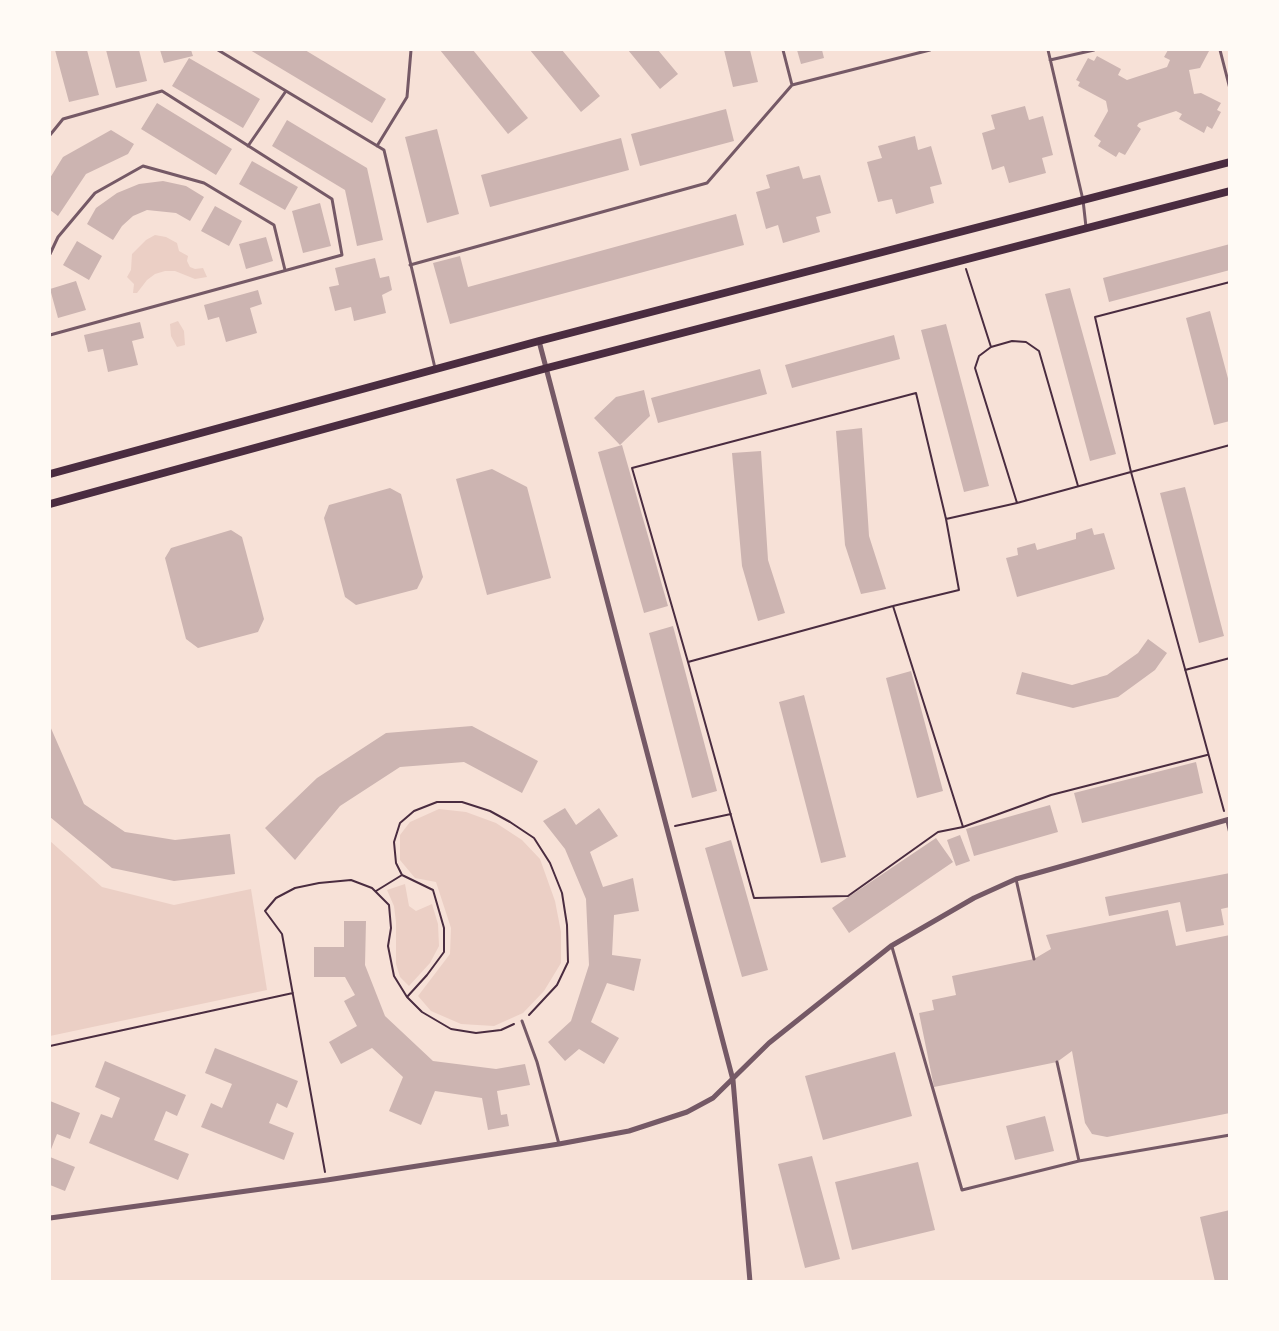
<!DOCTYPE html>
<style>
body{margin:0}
#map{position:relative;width:1279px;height:1331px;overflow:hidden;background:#f7e1d7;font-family:Jost,sans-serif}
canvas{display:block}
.frame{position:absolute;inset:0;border:51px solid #fffaf5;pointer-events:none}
</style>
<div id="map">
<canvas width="1279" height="1331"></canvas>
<div class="frame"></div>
</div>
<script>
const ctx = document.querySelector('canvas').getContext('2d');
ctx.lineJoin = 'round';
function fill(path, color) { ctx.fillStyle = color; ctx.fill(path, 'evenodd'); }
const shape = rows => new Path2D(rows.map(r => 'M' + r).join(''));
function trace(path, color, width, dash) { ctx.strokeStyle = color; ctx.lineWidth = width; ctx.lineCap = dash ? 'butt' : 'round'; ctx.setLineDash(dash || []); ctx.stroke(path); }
fill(shape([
 [155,235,166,237,177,243,179,251,188,256,187,261,190,267,195,269,203,268,207,277,195,279,175,271,165,271,155,274,147,280,137,293,133,293,134,284,127,277,131,270,132,254,146,240],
 [178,321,184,331,185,345,177,347,171,336,170,324],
 [439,809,466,812,496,823,522,840,540,859,555,901,561,932,561,963,544,991,523,1013,494,1026,461,1024,431,1011,418,996,450,954,451,928,436,882,415,878,400,860,400,835,410,822],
 [50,841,102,887,174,905,251,889,267,990,50,1036],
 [405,884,409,906,416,911,432,904,438,924,439,946,430,963,409,986,400,977,396,964,396,922,394,906,387,890]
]), '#ebcfc5');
fill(shape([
 [55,50,87,50,99,95,69,102],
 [106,50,139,50,147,81,116,88],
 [160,50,191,50,193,56,164,63],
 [250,50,305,50,386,99,372,123],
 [440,50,473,50,528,118,508,134],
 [530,50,562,50,600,96,581,112],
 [628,50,658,50,678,74,660,89],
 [724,50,750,50,758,82,733,87],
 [797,50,822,50,824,58,801,64],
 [1168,50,1209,51,1200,68,1189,70,1194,94,1201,93,1221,103,1217,110,1221,112,1212,129,1207,126,1204,133,1179,119,1182,114,1176,111,1139,123,1137,126,1141,129,1125,155,1119,152,1116,157,1098,146,1101,141,1094,136,1108,111,1106,101,1078,86,1080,82,1076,80,1088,58,1094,61,1097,56,1121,69,1118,75,1127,80,1167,67,1170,60,1164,57],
 [189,58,260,99,243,128,172,86],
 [157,103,232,149,216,175,141,129],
 [1025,106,1029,120,1043,116,1053,155,1042,158,1046,173,1009,183,1004,166,992,170,982,133,995,129,991,115],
 [726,109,734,141,640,166,631,134],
 [287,120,367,168,383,240,357,246,345,190,272,146],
 [437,129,459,214,427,223,405,137],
 [111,130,134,144,128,154,86,174,58,216,50,210,50,178,63,157],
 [915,136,918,150,931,146,942,184,930,187,934,203,896,214,892,199,878,202,867,162,882,158,878,146],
 [621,138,629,170,490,207,481,175],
 [252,161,298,187,285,210,239,184],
 [799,166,803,179,820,175,831,213,816,217,820,232,783,243,778,225,766,229,756,192,770,188,766,175],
 [163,181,186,186,204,197,190,221,176,213,147,210,133,216,122,226,113,240,87,224,96,208,117,193,139,184],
 [320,203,331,246,303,253,292,211],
 [215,206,242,221,229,246,201,231],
 [736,214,744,245,450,324,433,263,460,256,468,287],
 [266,237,273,261,246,269,239,244],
 [77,241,102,256,89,280,63,265],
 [1230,244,1230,270,1109,302,1103,278],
 [375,258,380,278,389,276,392,290,382,295,386,313,354,321,351,307,335,311,329,287,339,285,335,268],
 [76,281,86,310,58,318,50,289],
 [1070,288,1116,454,1090,461,1045,294],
 [258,290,262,304,250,308,257,333,226,342,219,317,208,320,204,305],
 [1210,311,1230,386,1230,421,1214,425,1186,318],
 [140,322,144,338,132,341,138,365,108,372,103,349,88,352,84,335],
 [946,324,989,486,964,492,921,330],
 [894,335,900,359,792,388,785,365],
 [760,369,767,394,658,423,651,398],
 [644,390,650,416,620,445,594,418,616,397],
 [862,428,869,536,886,589,861,594,845,545,836,431],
 [622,445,668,606,644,613,598,452],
 [761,451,768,560,785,613,758,621,742,566,732,453],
 [492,469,527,487,551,578,487,595,456,479],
 [1185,487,1224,636,1199,643,1160,493],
 [390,488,401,494,423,577,417,589,356,605,345,597,324,518,329,505],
 [1092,528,1094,535,1104,533,1115,569,1017,597,1006,558,1018,555,1017,548,1035,543,1037,550,1076,539,1076,533],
 [231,530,242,537,264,619,258,632,198,648,186,639,165,558,171,548],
 [673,626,717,791,692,798,649,633],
 [1148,639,1167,653,1155,670,1118,697,1073,708,1016,694,1022,672,1072,685,1107,675,1138,653],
 [911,671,943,791,917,798,886,678],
 [804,695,846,857,821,863,779,702],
 [50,726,84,804,125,832,175,840,230,834,235,874,174,881,112,868,50,817],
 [472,726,538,761,522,793,464,762,400,767,340,806,295,860,265,828,317,778,386,733],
 [1196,762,1203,793,1082,823,1074,793],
 [1050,805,1058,832,974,856,966,829],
 [565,808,576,825,599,808,618,836,590,852,603,887,633,878,639,911,614,915,612,955,641,959,634,991,607,983,591,1022,619,1038,604,1064,579,1049,565,1061,548,1042,571,1021,589,965,586,899,565,849,543,821],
 [960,835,970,861,956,866,947,840],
 [936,838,953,862,849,933,832,908],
 [731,840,768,970,742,977,705,848],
 [1230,873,1230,907,1221,909,1224,925,1186,932,1180,902,1109,916,1105,897],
 [1168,910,1176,946,1230,935,1230,1113,1107,1137,1092,1134,1085,1123,1072,1051,1057,1062,934,1087,919,1013,934,1010,932,1000,956,995,952,976,1034,959,1051,949,1046,935],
 [344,921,366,921,365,965,385,1016,433,1061,496,1069,525,1064,530,1085,497,1091,501,1115,507,1114,509,1126,488,1130,482,1098,435,1091,421,1125,389,1111,403,1077,372,1048,341,1064,329,1042,357,1026,344,1001,355,995,345,977,314,977,314,947,344,947],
 [215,1048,298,1081,287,1108,277,1103,269,1123,294,1133,284,1160,201,1127,211,1103,222,1108,232,1084,205,1073],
 [895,1052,912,1116,823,1140,805,1076],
 [105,1061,186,1095,177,1116,166,1111,154,1140,189,1154,178,1180,89,1143,101,1114,112,1118,120,1098,95,1087],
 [50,1101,80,1113,70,1139,57,1134,50,1152],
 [1045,1116,1054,1151,1015,1160,1006,1126],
 [812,1156,840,1259,805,1268,778,1164],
 [50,1157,75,1167,65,1191,50,1185],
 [918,1162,935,1230,852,1250,835,1182],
 [1230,1210,1230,1282,1215,1282,1200,1217]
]), '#ccb4b1');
trace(shape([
 [966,269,991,347],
 [1017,503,975,368,979,356,991,347,1012,341,1026,342,1039,351,1078,486],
 [946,519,1017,503,1230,445],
 [688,662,754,898,848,896,938,832,963,827,893,606,959,590,946,519,916,393,632,468,688,662,893,606],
 [1185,670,1230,658],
 [1224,811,1131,472,1095,317,1230,282],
 [675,826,731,814],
 [963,827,1051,795,1207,755],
 [402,875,396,863,394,842,400,823,414,811,437,802,462,802,490,811,510,822,534,838,550,863,562,893,567,925,568,962,557,985,529,1015],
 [376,891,402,875,433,890,444,928,444,952,427,975,407,997],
 [50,1046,293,993],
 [325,1172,282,934,265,911,276,898,295,888,319,883,351,880,372,888,389,905,391,928,388,946,394,976,407,997,422,1012,451,1029,476,1033,501,1030,514,1024]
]), '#4a2c40', 2);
trace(shape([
 [218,50,384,150,435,368],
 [783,50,792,85],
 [1048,50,1083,200,1086,227],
 [1220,50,1230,89],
 [1050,60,1094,50],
 [50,135,63,119,162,91,332,199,342,255,50,335],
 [248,146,286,91],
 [377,146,407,97,411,50],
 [50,254,58,237,95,193,143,166,204,183,274,225,285,270],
 [410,265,707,183,792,85,930,50],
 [1227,821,1230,834],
 [1016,879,1034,959],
 [892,947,962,1190,1079,1161,1230,1135],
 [522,1021,537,1062,559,1144],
 [1057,1062,1079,1161]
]), '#755966', 3);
trace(shape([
 [539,341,733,1080,750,1282],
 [50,1218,327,1180,559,1144,629,1131,687,1112,713,1098,769,1043,891,946,974,898,1016,879,1230,819]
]), '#755966', 5);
trace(shape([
 [50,474,539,341,1230,162],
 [50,504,547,368,1230,191]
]), '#4a2c40', 8);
</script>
